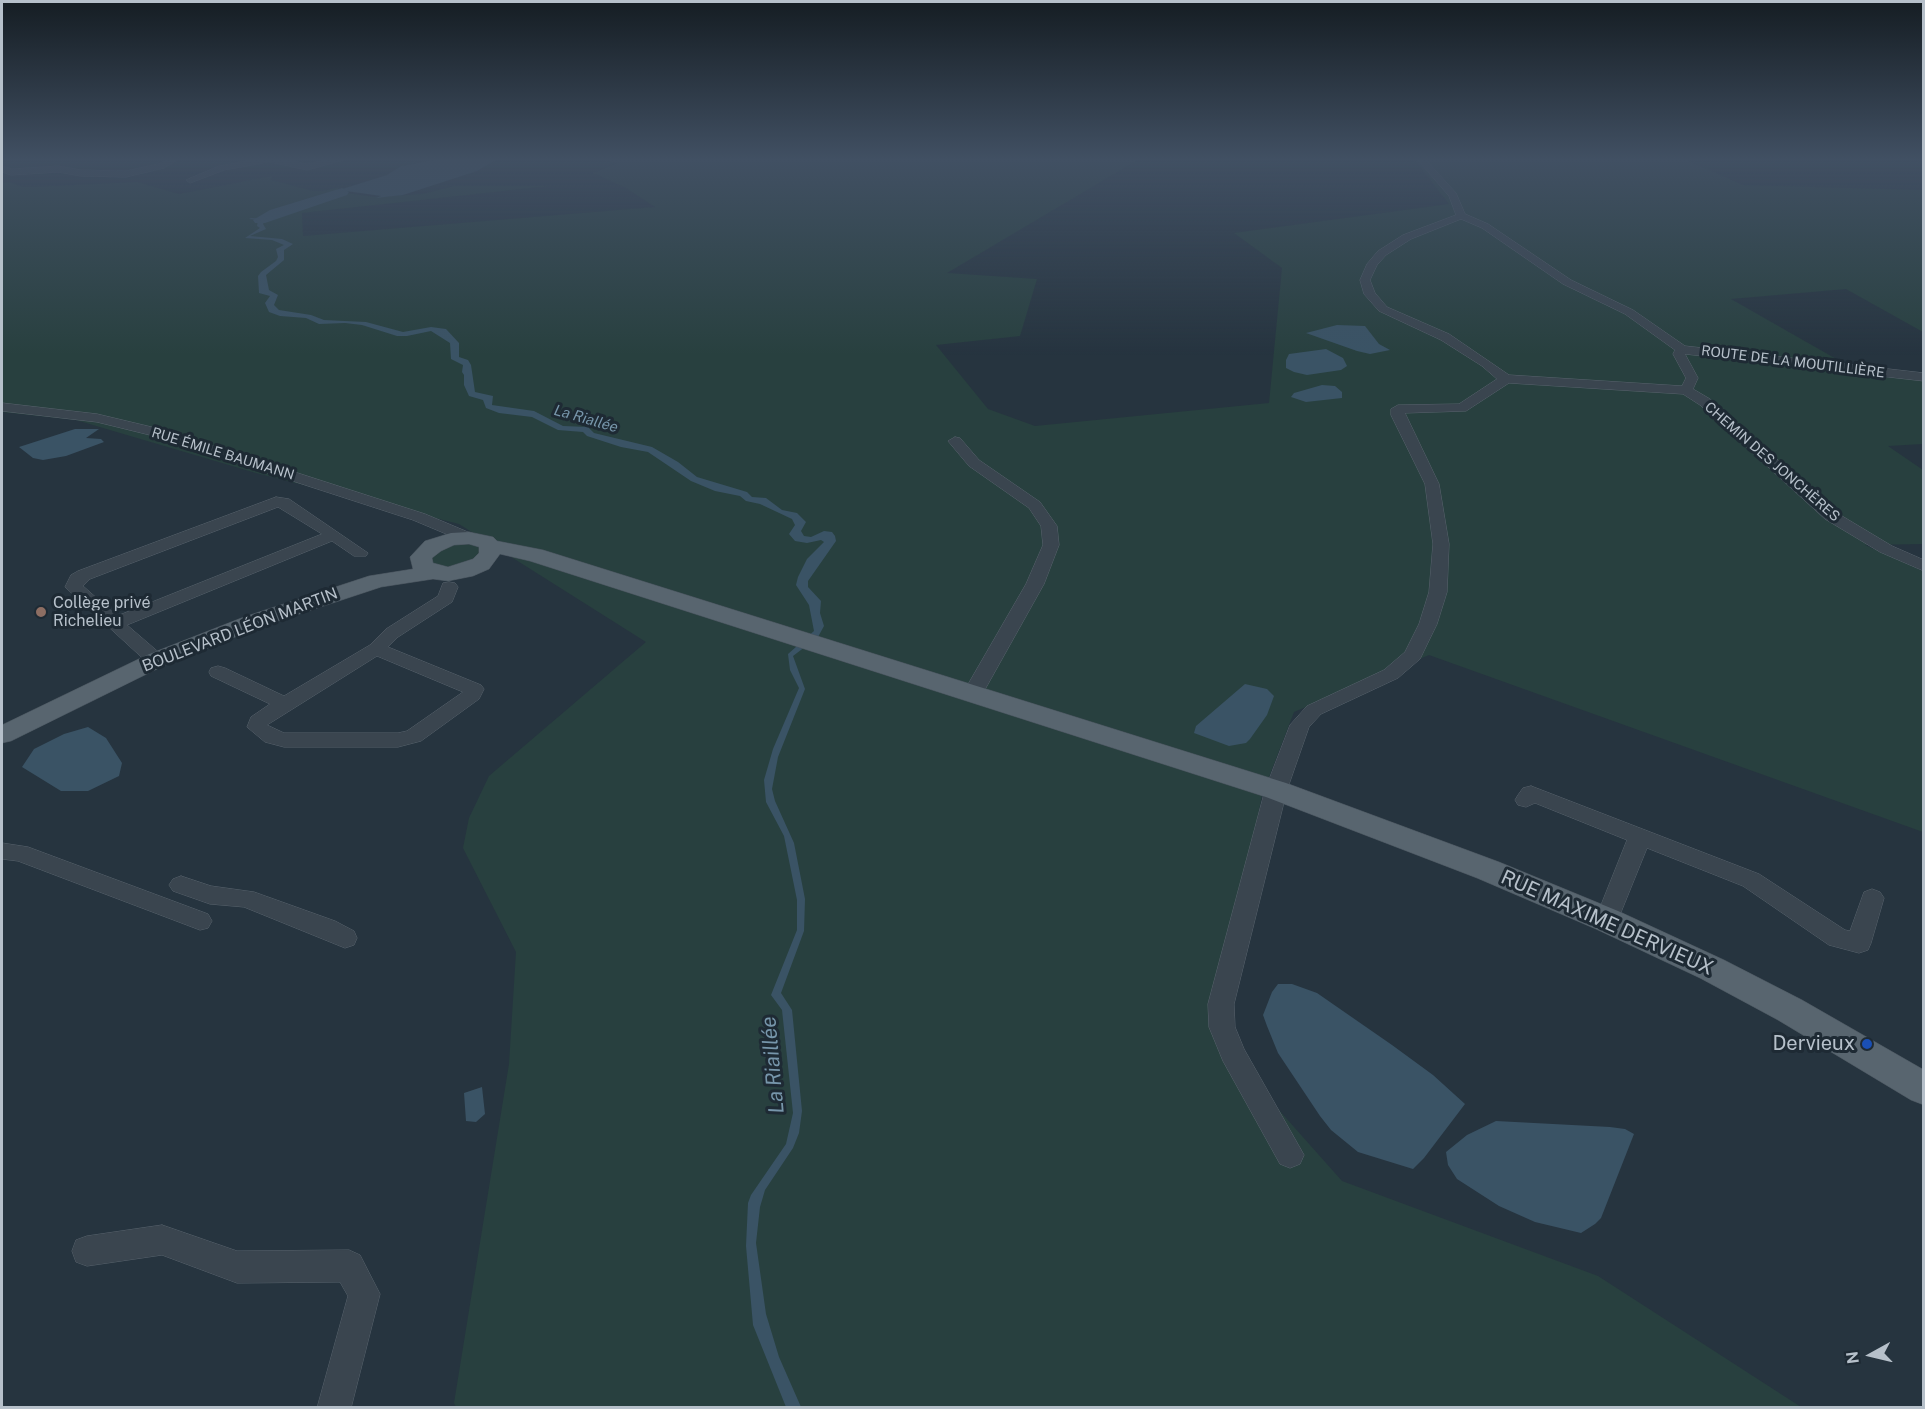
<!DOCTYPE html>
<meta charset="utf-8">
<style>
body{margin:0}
#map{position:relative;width:1925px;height:1409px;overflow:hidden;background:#26343f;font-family:"Public Sans",sans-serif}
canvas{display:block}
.frame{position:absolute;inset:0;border:3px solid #b6c0ca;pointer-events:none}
.north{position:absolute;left:1841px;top:1325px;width:60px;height:60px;-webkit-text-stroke:4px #1e2a34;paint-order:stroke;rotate:262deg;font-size:16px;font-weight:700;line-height:24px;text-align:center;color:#b6c0ca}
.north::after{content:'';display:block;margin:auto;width:21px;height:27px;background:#b6c0ca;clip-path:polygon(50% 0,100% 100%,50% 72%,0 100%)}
</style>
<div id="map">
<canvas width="1925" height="1409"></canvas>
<div class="frame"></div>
<div class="north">N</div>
</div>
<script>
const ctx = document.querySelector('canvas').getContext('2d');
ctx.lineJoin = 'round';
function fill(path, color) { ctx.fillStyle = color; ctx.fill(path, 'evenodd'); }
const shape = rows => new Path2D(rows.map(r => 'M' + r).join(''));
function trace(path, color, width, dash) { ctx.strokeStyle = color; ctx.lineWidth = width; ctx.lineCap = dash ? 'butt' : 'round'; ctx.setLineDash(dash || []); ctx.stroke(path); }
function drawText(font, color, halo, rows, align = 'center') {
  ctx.font = font + ' "Public Sans",sans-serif'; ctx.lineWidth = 6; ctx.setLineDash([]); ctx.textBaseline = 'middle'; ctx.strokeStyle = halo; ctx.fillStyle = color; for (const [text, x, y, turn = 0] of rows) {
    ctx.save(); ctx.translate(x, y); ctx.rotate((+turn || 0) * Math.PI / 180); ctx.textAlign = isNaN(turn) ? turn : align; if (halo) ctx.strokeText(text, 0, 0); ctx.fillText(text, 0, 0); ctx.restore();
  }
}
fill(shape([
 [598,158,1141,158,947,273,1037,279,1020,336,936,345,988,409,1035,426,1269,403,1282,268,1234,233,1449,204,1413,158,1682,158,1743,185,1923,190,1923,332,1846,289,1731,299,1866,376,1923,380,1923,444,1888,446,1923,470,1923,544,1865,545,1923,571,1923,832,1429,655,1294,712,1262,795,1214,1037,1342,1181,1598,1276,1801,1407,456,1407,454,1403,509,1064,516,952,463,848,469,818,489,776,646,642,459,524,256,473,76,420,2,412,2,183,9,182,23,187,34,187,137,182,179,194,272,176,271,180,313,191,323,191,340,187,337,190,340,192,375,197,423,194,454,186,549,186,302,213,303,236,655,207,626,188,593,173,617,163],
 [462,541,481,547,481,556,452,569,431,565,430,553]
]), '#28403f');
fill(shape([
 [444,158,506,158,496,160,477,171,403,195,376,198,381,196,339,190,387,175,401,166],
 [251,218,266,219,263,224,266,229,250,236,282,239,293,244,284,250,284,260,266,275,269,290,278,295,274,305,279,310,311,315,324,320,366,322,403,332,431,327,446,329,459,343,459,357,468,360,471,365,475,392,493,396,492,405,534,411,563,426,588,427,594,433,652,447,678,462,697,477,747,492,752,497,766,498,782,510,797,513,806,522,801,531,804,536,811,537,824,531,832,532,835,536,836,541,808,581,808,587,821,601,820,613,824,626,818,637,793,656,805,689,778,757,772,789,775,801,794,843,805,899,804,931,781,993,792,1010,802,1111,799,1133,793,1148,765,1190,760,1207,756,1243,766,1314,779,1357,801,1407,786,1407,753,1325,746,1246,748,1203,751,1195,786,1144,793,1113,782,1010,771,995,797,930,797,900,784,836,766,802,764,780,773,749,799,688,790,670,788,654,814,631,809,605,796,585,798,577,807,559,824,542,821,540,807,543,795,541,789,534,795,525,792,519,760,504,746,501,740,496,715,491,691,481,648,452,621,447,587,436,583,432,558,430,532,417,499,413,486,408,483,400,469,396,464,385,464,375,462,372,463,365,451,359,450,343,431,331,407,336,397,336,362,325,345,323,319,324,306,318,280,316,269,312,265,303,270,296,259,293,258,276,261,272,276,261,278,257,276,249,284,245,272,240,245,238,260,228,257,226,258,220,249,219],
 [1337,325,1365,326,1379,344,1390,350,1370,354,1357,351,1306,333],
 [1326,349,1343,358,1347,366,1341,370,1307,375,1294,372,1286,368,1286,360,1289,354],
 [1322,385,1335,386,1342,392,1342,398,1306,402,1291,397,1294,393],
 [75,429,99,429,86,438,101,439,104,442,66,456,43,460,33,458,19,447],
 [1245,684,1267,689,1274,696,1267,715,1250,739,1246,743,1229,746,1194,733,1196,726],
 [88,727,106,738,122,763,119,776,88,791,61,791,22,767,34,749,64,734],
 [1278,984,1292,984,1317,993,1392,1045,1433,1075,1465,1104,1424,1158,1413,1169,1358,1152,1331,1130,1320,1116,1278,1053,1267,1026,1263,1015,1265,1010,1272,992],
 [482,1087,485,1114,476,1122,466,1121,464,1093],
 [1496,1121,1610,1127,1625,1129,1634,1134,1601,1218,1595,1224,1581,1233,1535,1222,1499,1206,1457,1179,1448,1165,1446,1152,1467,1135]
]), '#3a5365');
fill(shape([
 [342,188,349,192,347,195,265,223,255,223,253,220,270,210,342,188]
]), '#3a5365');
const minor = shape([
 [171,158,181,158,164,168,126,177,81,176,58,172,11,175,2,172,2,166,12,169,58,166,81,170,126,171,158,164,171,158],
 [263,158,279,158,307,164,337,158,352,158,307,170,269,162,224,170,190,183,186,180,219,166,263,158],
 [1416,158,1424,158,1456,193,1465,214,1488,224,1571,280,1633,310,1685,346,1924,373,1924,381,1685,354,1698,378,1693,389,1710,399,1837,513,1892,546,1924,560,1924,571,1880,552,1825,519,1700,405,1683,394,1509,383,1466,411,1405,413,1439,484,1449,544,1447,592,1437,624,1420,659,1398,678,1321,714,1309,727,1287,790,1234,1004,1235,1027,1244,1049,1304,1155,1300,1164,1290,1168,1280,1164,1223,1061,1209,1027,1208,1004,1265,790,1290,725,1307,706,1384,670,1405,652,1419,624,1429,592,1433,544,1425,484,1391,415,1391,409,1398,405,1459,404,1497,379,1482,366,1441,340,1379,311,1364,294,1360,280,1367,264,1378,251,1403,235,1456,215,1449,196,1416,158],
 [1461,219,1482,228,1563,284,1625,314,1675,350,1673,354,1686,378,1682,386,1509,375,1449,334,1387,307,1375,293,1370,280,1377,265,1386,255,1411,239,1461,219],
 [2,403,97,414,164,430,425,514,475,535,477,538,469,543,463,541,413,520,154,436,97,422,2,411,2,403],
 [955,437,960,438,979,460,1040,502,1057,526,1059,545,1044,584,983,693,980,697,973,699,966,697,963,693,1026,584,1043,545,1041,526,1029,508,969,466,948,441,955,437],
 [276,497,289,499,368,553,366,556,354,556,332,541,127,625,163,656,165,660,163,664,149,664,65,587,71,575,78,571,276,497],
 [278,507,322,534,117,616,83,586,90,579,278,507],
 [449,582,455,583,458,587,452,602,398,637,388,647,481,685,484,689,479,699,421,741,398,747,284,747,265,742,247,727,251,717,270,704,211,676,209,672,211,668,218,666,225,668,284,696,370,645,386,629,438,596,443,583,449,582],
 [377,656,463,692,407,731,398,733,284,733,267,725,377,656],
 [1531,786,1759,874,1845,930,1850,931,1864,892,1872,889,1880,892,1884,898,1871,943,1868,950,1859,953,1829,945,1743,886,1647,848,1615,927,1607,929,1599,927,1595,920,1627,840,1535,803,1526,807,1518,805,1515,800,1518,795,1523,788,1531,786],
 [2,843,28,847,208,914,212,921,208,928,200,930,18,861,2,859,2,843],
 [181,876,211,886,254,892,335,921,354,931,357,938,354,945,345,948,244,907,210,904,173,891,169,885,173,879,181,876],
 [162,1225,237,1251,349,1250,360,1255,380,1294,351,1408,317,1408,348,1296,340,1282,237,1283,162,1255,87,1266,76,1262,72,1251,76,1240,87,1236,162,1225]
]);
const major = shape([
 [469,532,493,537,497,541,543,550,1286,783,1499,862,1618,911,1724,960,1802,1000,1924,1070,1924,1105,1911,1100,1778,1020,1700,978,1596,929,1477,878,1266,797,530,561,500,554,489,569,473,576,448,581,433,579,381,587,260,627,165,665,11,741,2,743,2,725,147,655,244,617,369,576,413,569,410,557,425,541,451,533,469,532],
 [469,544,479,547,479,553,473,559,448,567,433,563,432,558,441,551,454,545,469,544]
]);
trace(minor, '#58636d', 1);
trace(major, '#46515b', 1);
fill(minor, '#3a454f');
fill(major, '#58656f');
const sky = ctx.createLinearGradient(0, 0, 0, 355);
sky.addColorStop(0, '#151d23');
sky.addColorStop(0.45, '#415063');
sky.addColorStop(1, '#41506300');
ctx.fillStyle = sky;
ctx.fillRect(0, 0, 1925, 355);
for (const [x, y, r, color] of [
 [41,612,6,"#8d6e63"],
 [1867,1044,6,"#1a4fb4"]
]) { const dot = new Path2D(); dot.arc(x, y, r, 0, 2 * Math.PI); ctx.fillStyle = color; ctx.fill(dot); trace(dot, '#1e2a34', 2); }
drawText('14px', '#b6c0ca', '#1e2a34', [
 ["ROUTE DE LA MOUTILLIÈRE",1793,362,7],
 ["RUE ÉMILE BAUMANN",223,454,17],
 ["CHEMIN DES JONCHÈRES",1772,462,41]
]);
drawText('italic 15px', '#7796ab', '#1e2a34', [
 ["La Riallée",586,419,16]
]);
drawText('16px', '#b6c0ca', '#1e2a34', [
 ["Collège privé",53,603],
 ["Richelieu",53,621]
], 'left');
drawText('16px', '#b6c0ca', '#1e2a34', [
 ["BOULEVARD LÉON MARTIN",240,630,-21]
]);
drawText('20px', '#b6c0ca', '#1e2a34', [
 ["RUE MAXIME DERVIEUX",1607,923,24]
]);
drawText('20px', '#b6c0ca', '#1e2a34', [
 ["Dervieux",1855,1044]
], 'right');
drawText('italic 21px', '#7796ab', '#1e2a34', [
 ["La Riaillée",773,1065,-95]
]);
</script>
